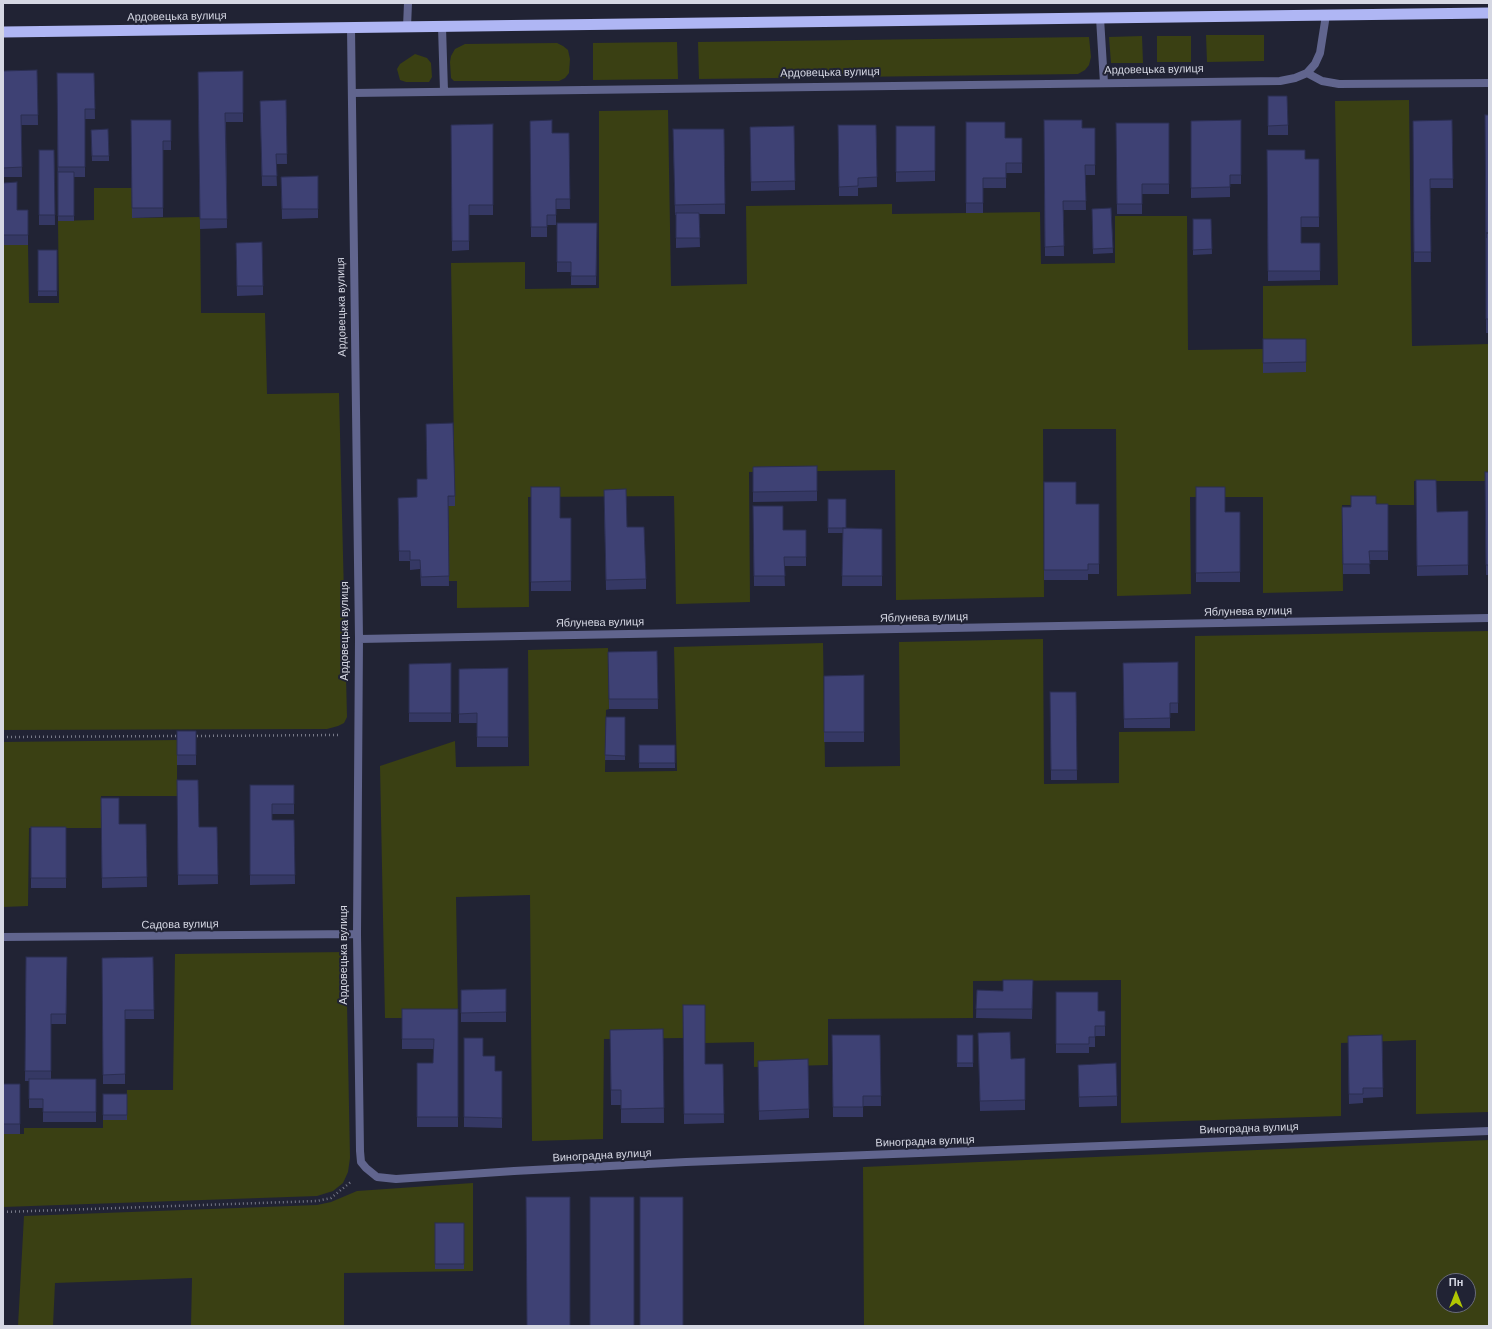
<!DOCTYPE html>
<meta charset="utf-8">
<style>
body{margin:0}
#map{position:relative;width:1492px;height:1329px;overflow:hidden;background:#212334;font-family:"DM Sans",sans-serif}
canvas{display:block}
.frame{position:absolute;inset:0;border:4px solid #d5d7e3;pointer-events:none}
.north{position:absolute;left:1436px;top:1273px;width:40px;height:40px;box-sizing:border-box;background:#212334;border:1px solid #696b7a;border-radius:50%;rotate:0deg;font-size:11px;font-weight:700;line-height:16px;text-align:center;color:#d5d7e3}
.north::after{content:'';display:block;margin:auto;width:14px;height:18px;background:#b0c503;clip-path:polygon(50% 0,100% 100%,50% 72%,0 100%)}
</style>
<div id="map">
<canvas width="1492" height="1329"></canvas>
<div class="frame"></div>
<div class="north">Пн</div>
</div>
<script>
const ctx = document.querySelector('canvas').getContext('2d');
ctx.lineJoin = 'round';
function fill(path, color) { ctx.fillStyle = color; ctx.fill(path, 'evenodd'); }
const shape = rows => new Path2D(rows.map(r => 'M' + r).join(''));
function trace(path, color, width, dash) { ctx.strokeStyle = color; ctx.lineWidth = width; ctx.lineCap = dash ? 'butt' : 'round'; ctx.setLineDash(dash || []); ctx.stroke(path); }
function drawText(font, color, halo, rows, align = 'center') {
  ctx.font = font + ' "DM Sans",sans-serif'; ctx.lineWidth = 4; ctx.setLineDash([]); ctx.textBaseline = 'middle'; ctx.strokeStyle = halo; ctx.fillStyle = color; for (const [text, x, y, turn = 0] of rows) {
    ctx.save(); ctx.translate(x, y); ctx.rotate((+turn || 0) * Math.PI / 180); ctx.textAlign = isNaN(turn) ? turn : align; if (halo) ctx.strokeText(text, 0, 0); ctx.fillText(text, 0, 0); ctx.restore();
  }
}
fill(shape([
 [1206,35,1264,35,1264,61,1207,62],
 [1142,36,1143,63,1111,63,1109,37],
 [1157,36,1191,36,1191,62,1157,62],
 [1089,37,1091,57,1089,65,1085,70,1078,74,699,79,698,42],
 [677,42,678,79,593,80,593,43],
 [557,43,563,46,568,50,570,59,569,73,565,78,559,81,454,81,451,78,450,62,451,56,455,49,465,44],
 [415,54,427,58,431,63,432,77,429,82,406,82,400,80,397,69,400,64],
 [1409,100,1412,346,1489,344,1489,481,1414,481,1414,505,1342,505,1343,591,1263,593,1263,497,1190,497,1191,594,1117,596,1116,429,1043,429,1044,597,896,600,895,470,749,472,750,602,676,604,674,496,528,497,529,607,457,608,457,581,449,581,448,506,455,506,451,263,525,262,525,289,599,288,599,111,668,110,671,286,747,284,746,206,892,204,892,214,1040,212,1041,264,1115,263,1115,216,1187,216,1188,350,1263,349,1263,286,1338,285,1335,101],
 [94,188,132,188,132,218,200,217,201,313,265,313,267,394,339,393,347,717,344,723,338,726,327,729,3,730,3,245,28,245,29,303,59,303,58,221,94,220],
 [1489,631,1489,1112,1416,1114,1416,1040,1341,1043,1341,1116,1121,1123,1121,980,973,981,973,1018,828,1019,828,1065,754,1067,754,1042,705,1043,705,1015,683,1038,604,1039,603,1139,532,1141,530,895,456,897,458,1018,385,1018,380,766,455,741,456,767,529,766,528,650,608,648,609,709,606,710,605,772,677,771,674,647,823,643,825,767,900,766,899,642,1043,639,1044,784,1119,783,1119,732,1195,731,1195,636],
 [177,740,177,796,101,796,102,828,29,828,28,906,3,907,3,742],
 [346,952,350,1158,348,1172,343,1183,333,1191,317,1196,3,1207,3,1134,24,1134,24,1128,103,1128,103,1120,127,1120,127,1090,173,1090,175,954],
 [1489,1140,1489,1326,864,1326,863,1167],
 [1444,1281,1468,1281,1468,1305,1444,1305],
 [473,1183,473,1271,344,1273,344,1326,191,1326,192,1278,55,1283,53,1326,18,1326,24,1216,317,1205,331,1202,357,1191]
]), '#3a4013');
trace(shape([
 [193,736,340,735],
 [3,737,178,736],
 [3,1212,317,1201,331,1198,352,1181]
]), '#777988', 2.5, [1, 3]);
trace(shape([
 [1100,18,1104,83],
 [442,27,444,91],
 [1307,73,1322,81,1339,84,1489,83],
 [352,93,1280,81,1295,78,1307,73,1315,64,1320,53,1326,15]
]), '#61658e', 8);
trace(shape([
 [407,27,408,3],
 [351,28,359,639,357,934,360,1151,361,1162,366,1168,377,1177,396,1179,514,1171,686,1162,1489,1131],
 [359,639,1489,618],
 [3,937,357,934]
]), '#61658e', 8);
trace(shape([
 [3,32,1489,13]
]), '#afb6f4', 11);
fill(shape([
 [37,70,38,125,21,125,22,177,3,177,3,71],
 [243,71,243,122,226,122,227,228,200,229,198,72],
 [57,73,94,73,95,119,85,119,85,177,74,177,74,221,58,221],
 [1268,96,1288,125,1288,135,1268,135],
 [286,100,287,164,276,164,277,186,262,186,260,101],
 [1485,115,1489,115,1489,333,1486,333],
 [131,120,171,120,171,150,163,150,163,217,132,218],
 [1044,120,1082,128,1095,128,1095,175,1085,175,1086,210,1063,210,1064,256,1045,256],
 [1241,120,1241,184,1230,184,1230,197,1191,198,1191,121],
 [1452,120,1453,188,1430,188,1431,262,1414,262,1413,121],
 [530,121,552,133,569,133,570,209,556,209,556,225,547,225,547,237,531,237],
 [966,122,1005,138,1022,138,1022,173,1006,173,1006,188,983,188,983,213,966,213],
 [1116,123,1169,123,1169,194,1142,194,1142,214,1117,214],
 [493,124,493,215,469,215,469,250,452,251,451,125],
 [838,125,876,125,877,187,858,188,858,196,839,196],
 [794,126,795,190,751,191,750,127],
 [896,126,935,126,935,181,896,182],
 [673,129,724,129,725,214,699,214,700,247,676,248,676,215,675,215],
 [91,130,109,156,109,161,92,161],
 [39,150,54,150,55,225,39,225],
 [1267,150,1305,159,1319,159,1319,227,1301,227,1301,243,1320,243,1320,280,1268,281],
 [318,176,318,218,282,219,281,177],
 [3,183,17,210,28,210,28,245,3,245],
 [1111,208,1113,253,1093,254,1092,209],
 [1193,219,1211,219,1212,254,1193,255],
 [557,223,597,223,596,285,571,285,571,272,557,272],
 [38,250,57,250,57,296,38,296],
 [236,252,263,286,263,295,237,296],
 [1263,339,1306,339,1306,372,1263,373],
 [817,466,817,501,753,502,753,467],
 [1485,472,1489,472,1489,575,1486,575],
 [1416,480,1437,512,1468,511,1468,575,1417,576],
 [1044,482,1076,504,1099,504,1099,574,1088,574,1088,580,1044,580],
 [531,487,560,518,571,518,571,591,531,591],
 [1196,487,1225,512,1240,512,1240,582,1196,582],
 [455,496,455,506,448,506,449,586,421,586,420,569,410,570,410,561,399,561,398,498],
 [604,499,627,527,646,579,646,589,606,590],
 [828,499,846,528,882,529,882,586,842,586,843,533,828,533],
 [1376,504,1388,504,1388,560,1369,560,1370,574,1343,574,1342,507,1351,507],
 [753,506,783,530,806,530,806,566,784,566,785,586,754,586],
 [657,651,658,709,609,709,608,652],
 [1178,662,1178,713,1170,713,1170,728,1124,728,1123,663],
 [451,663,451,722,409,722,409,664],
 [508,668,508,747,477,747,477,723,459,723,459,669],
 [864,675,864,742,824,742,824,676],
 [1050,692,1076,692,1077,780,1051,780],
 [606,717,625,717,625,760,605,760],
 [177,731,196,731,196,765,177,765],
 [639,745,675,745,675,768,639,768],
 [177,780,199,827,217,827,218,884,178,885],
 [250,785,294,785,294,814,272,814,272,820,294,820,295,884,250,885],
 [101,798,119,824,146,824,147,887,102,888],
 [31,827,66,827,66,888,31,888],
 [26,957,67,957,66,1024,51,1024,51,1079,96,1079,96,1122,43,1122,43,1108,29,1108,29,1081,25,1081],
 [153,957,154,1019,125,1019,125,1084,103,1084,102,958],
 [1033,980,1032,1019,976,1018,977,990,1003,991],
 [506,989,506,1022,461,1022,461,990],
 [1056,992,1098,1011,1105,1011,1105,1036,1095,1036,1095,1047,1089,1047,1089,1053,1056,1053],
 [683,1005,705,1064,723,1064,724,1123,684,1124],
 [402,1009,458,1009,458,1127,417,1127,417,1063,433,1063,434,1049,402,1049],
 [663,1029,664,1123,621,1123,621,1105,611,1105,610,1030],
 [978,1033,1011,1059,1025,1058,1025,1110,980,1111],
 [832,1035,880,1035,881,1106,863,1106,863,1117,833,1117],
 [957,1035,973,1035,973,1067,957,1067],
 [1382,1035,1383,1097,1363,1098,1363,1103,1349,1104,1348,1036],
 [464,1038,495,1071,502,1071,502,1128,464,1127],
 [758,1061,809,1109,809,1118,759,1120],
 [1078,1074,1117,1096,1117,1106,1079,1107],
 [3,1084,20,1084,20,1134,3,1134],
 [103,1094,127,1094,127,1120,103,1120],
 [435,1223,464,1223,464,1269,435,1269]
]), '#353864');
const building = shape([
 [37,70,38,115,21,115,22,167,3,168,3,71,37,70],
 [243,71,243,113,225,113,227,219,200,219,198,72,243,71],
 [57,73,94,73,95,109,85,109,85,167,58,167,57,73],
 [1268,96,1287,96,1288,125,1268,126,1268,96],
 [286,100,287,154,276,154,277,176,262,176,260,101,286,100],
 [1485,115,1489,115,1489,233,1486,233,1486,238,1485,115],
 [131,120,171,120,171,141,163,141,163,208,132,208,131,120],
 [552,120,552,133,569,133,570,199,556,199,556,215,547,215,547,227,531,227,530,121,552,120],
 [1044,120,1082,120,1082,128,1095,128,1095,165,1085,165,1086,201,1063,201,1064,246,1045,247,1044,120],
 [1241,120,1241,175,1230,175,1230,187,1191,188,1191,121,1241,120],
 [1452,120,1453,179,1430,179,1431,252,1414,252,1413,121,1452,120],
 [966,122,1005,122,1005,138,1022,138,1022,163,1006,163,1006,178,983,178,983,203,966,203,966,122],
 [1116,123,1169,123,1169,184,1142,184,1142,204,1117,204,1116,123],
 [493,124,493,205,469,205,469,241,452,241,451,125,493,124],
 [838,125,876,125,877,177,858,178,858,186,839,187,838,125],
 [794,126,795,181,751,182,750,127,794,126],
 [896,126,935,126,935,171,896,172,896,126],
 [108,129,109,156,92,156,91,130,108,129],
 [673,129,724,129,725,204,675,205,673,129],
 [39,150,54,150,55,215,39,215,39,150],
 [1267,150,1305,150,1305,159,1319,159,1319,217,1301,217,1301,243,1320,243,1320,271,1268,271,1267,150],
 [58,172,74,172,74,216,58,216,58,172],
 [318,176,318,209,282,209,281,177,318,176],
 [17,182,17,210,28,210,28,235,3,235,3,183,17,182],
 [1111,208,1113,248,1093,249,1092,209,1111,208],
 [676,213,699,213,700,238,676,238,676,213],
 [1193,219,1211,219,1212,249,1193,250,1193,219],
 [557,223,597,223,596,276,571,276,571,262,557,262,557,223],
 [1486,233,1489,233,1489,319,1486,319,1486,233],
 [262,242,263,286,237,286,236,243,262,242],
 [38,250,57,250,57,291,38,291,38,250],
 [1263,339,1306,339,1306,362,1263,363,1263,339],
 [453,423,455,496,448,496,449,576,421,577,420,560,410,560,410,551,399,551,398,498,417,497,417,479,427,479,426,424,453,423],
 [817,466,817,491,753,492,753,467,817,466],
 [1485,472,1489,472,1489,565,1486,565,1485,472],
 [1416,480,1436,480,1437,512,1468,511,1468,565,1417,566,1416,480],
 [1044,482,1076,482,1076,504,1099,504,1099,564,1088,564,1088,570,1044,570,1044,482],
 [531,487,560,487,560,518,571,518,571,581,531,582,531,487],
 [1196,487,1225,487,1225,512,1240,512,1240,572,1196,573,1196,487],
 [626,489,627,527,644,527,646,579,606,580,604,490,626,489],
 [1351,496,1376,496,1376,504,1388,504,1388,551,1369,551,1370,564,1343,564,1342,507,1351,507,1351,496],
 [828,499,846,499,846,528,828,528,828,499],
 [753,506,783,506,783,530,806,530,806,557,784,557,785,576,754,576,753,506],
 [843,528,882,529,882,576,842,576,843,528],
 [657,651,658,699,609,699,608,652,657,651],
 [1178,662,1178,703,1170,703,1170,718,1124,719,1123,663,1178,662],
 [451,663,451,713,409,713,409,664,451,663],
 [508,668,508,737,477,737,477,713,459,714,459,669,508,668],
 [864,675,864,732,824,732,824,676,864,675],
 [1050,692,1076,692,1077,770,1051,770,1050,692],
 [606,717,625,717,625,756,605,755,606,717],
 [177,731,196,731,196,755,177,755,177,731],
 [639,745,675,745,675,763,639,763,639,745],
 [177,780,198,780,199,827,217,827,218,875,178,875,177,780],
 [250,785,294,785,294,804,272,804,272,820,294,820,295,875,250,875,250,785],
 [101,798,119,798,119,824,146,824,147,877,102,878,101,798],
 [31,827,66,827,66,878,31,878,31,827],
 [26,957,67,957,66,1014,51,1014,51,1071,25,1071,26,957],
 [153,957,154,1010,125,1010,125,1074,103,1075,102,958,153,957],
 [1003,980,1033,980,1032,1009,976,1009,977,990,1003,991,1003,980],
 [506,989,506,1012,461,1013,461,990,506,989],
 [1056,992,1098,992,1098,1011,1105,1011,1105,1026,1095,1026,1095,1037,1089,1037,1089,1044,1056,1044,1056,992],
 [683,1005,705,1005,705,1064,723,1064,724,1114,684,1114,683,1005],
 [402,1009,458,1009,458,1117,417,1117,417,1063,433,1063,434,1039,402,1039,402,1009],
 [663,1029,664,1108,621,1109,621,1090,611,1090,610,1030,663,1029],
 [1010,1032,1011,1059,1025,1058,1025,1100,980,1101,978,1033,1010,1032],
 [832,1035,880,1035,881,1096,863,1096,863,1107,833,1107,832,1035],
 [957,1035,973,1035,973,1063,957,1063,957,1035],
 [1382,1035,1383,1088,1363,1088,1363,1094,1349,1094,1348,1036,1382,1035],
 [464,1038,483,1038,483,1056,495,1056,495,1071,502,1071,502,1118,464,1117,464,1038],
 [808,1059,809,1109,759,1111,758,1061,808,1059],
 [1116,1063,1117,1096,1079,1097,1078,1065,1116,1063],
 [29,1079,96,1079,96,1112,43,1112,43,1099,29,1099,29,1079],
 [3,1084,20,1084,20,1124,3,1124,3,1084],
 [103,1094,127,1094,127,1115,103,1115,103,1094],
 [526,1197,570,1197,570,1326,527,1326,526,1197],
 [590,1197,634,1197,634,1326,590,1326,590,1197],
 [640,1197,683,1197,683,1326,640,1326,640,1197],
 [435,1223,464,1223,464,1264,435,1264,435,1223]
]);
fill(building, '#3e4174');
trace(building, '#2b2e51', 1);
drawText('11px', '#d5d7e3', '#212334', [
 ["Ардовецька вулиця",177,17,-1],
 ["Ардовецька вулиця",1154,70,-1],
 ["Ардовецька вулиця",830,73,-1],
 ["Ардовецька вулиця",342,307,-91],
 ["Яблунева вулиця",1248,612,-1],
 ["Яблунева вулиця",924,618,-1],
 ["Яблунева вулиця",600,623,-1],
 ["Ардовецька вулиця",345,631,-90],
 ["Садова вулиця",180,925,-1],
 ["Ардовецька вулиця",344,955,-90],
 ["Виноградна вулиця",1249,1129,-2],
 ["Виноградна вулиця",925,1142,-2],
 ["Виноградна вулиця",602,1156,-3]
]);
</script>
